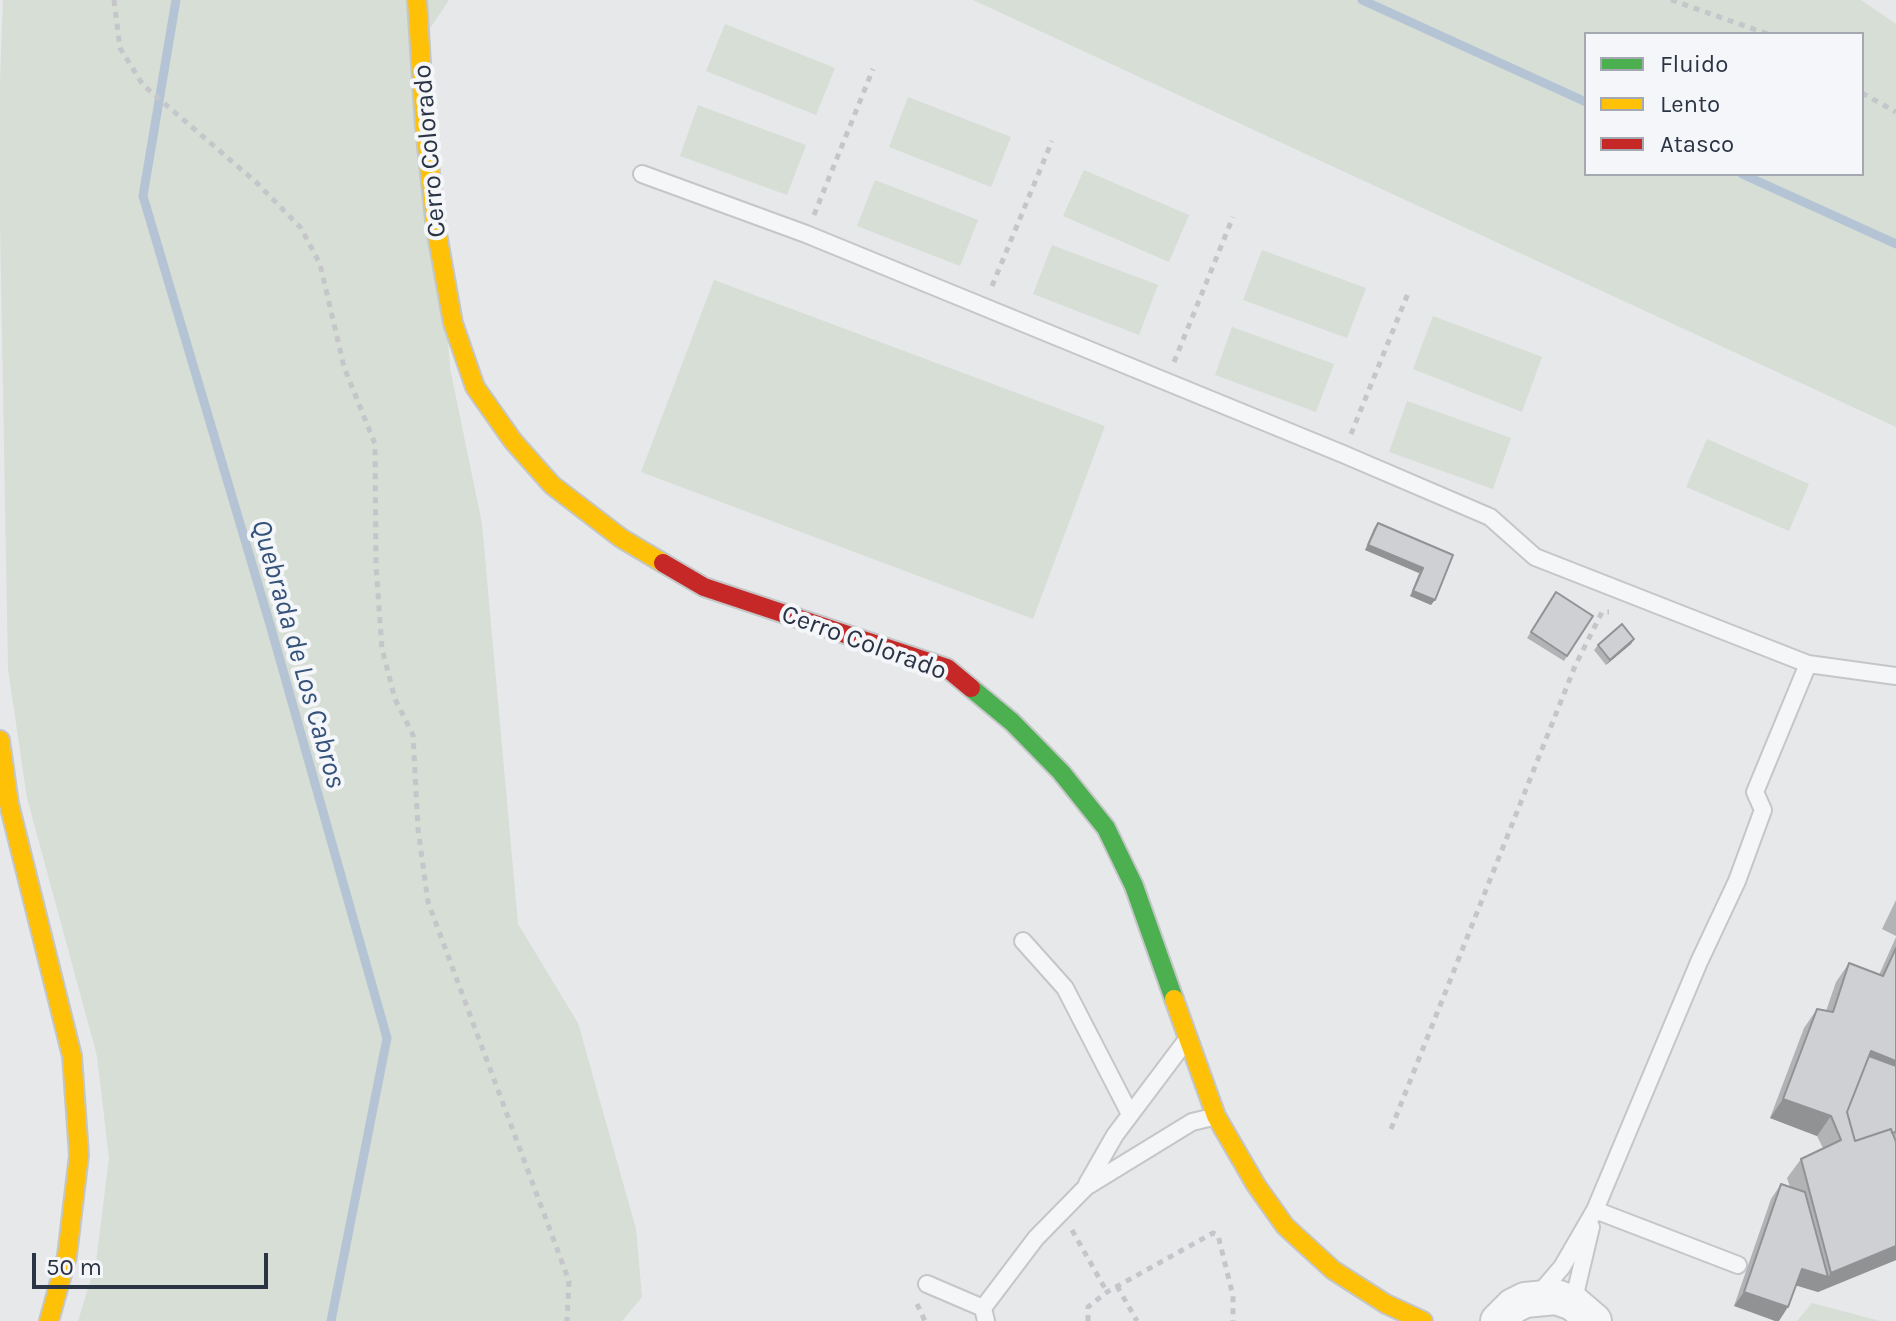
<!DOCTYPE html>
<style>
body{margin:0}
#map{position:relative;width:1896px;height:1321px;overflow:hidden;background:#e6e8ea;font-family:Karla,sans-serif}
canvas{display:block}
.legend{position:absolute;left:1584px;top:32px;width:280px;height:144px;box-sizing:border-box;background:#f4f6f9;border:2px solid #a4a8b1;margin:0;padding:10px 14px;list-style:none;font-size:24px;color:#2b3445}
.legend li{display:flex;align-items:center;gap:16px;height:40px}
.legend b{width:40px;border:2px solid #a4a8b1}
.scale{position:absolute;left:32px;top:1253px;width:236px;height:36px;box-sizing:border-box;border:4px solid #2b3445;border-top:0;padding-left:10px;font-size:24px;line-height:28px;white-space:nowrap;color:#2b3445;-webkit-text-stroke:6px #f4f6f9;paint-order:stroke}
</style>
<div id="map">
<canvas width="1896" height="1321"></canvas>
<ul class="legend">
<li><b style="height:10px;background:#4caf50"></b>Fluido</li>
<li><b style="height:10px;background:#ffc107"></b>Lento</li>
<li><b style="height:10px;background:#c62828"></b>Atasco</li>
</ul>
<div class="scale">50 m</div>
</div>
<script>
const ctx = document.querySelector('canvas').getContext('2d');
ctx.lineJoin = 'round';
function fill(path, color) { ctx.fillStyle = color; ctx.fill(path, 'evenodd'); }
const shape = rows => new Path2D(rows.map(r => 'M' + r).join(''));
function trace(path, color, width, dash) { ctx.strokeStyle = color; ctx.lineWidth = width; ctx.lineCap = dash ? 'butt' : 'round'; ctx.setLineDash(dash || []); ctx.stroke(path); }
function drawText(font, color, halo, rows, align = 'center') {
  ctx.font = font + ' Karla,sans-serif'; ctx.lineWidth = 8; ctx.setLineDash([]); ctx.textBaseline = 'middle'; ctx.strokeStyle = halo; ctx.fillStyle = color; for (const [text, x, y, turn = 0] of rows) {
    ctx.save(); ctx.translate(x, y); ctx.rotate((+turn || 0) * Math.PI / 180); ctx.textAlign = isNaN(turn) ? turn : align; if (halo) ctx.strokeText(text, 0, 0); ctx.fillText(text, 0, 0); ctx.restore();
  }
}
fill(shape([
 [3,0,449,0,425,36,450,368,482,524,518,924,578,1023,636,1229,642,1297,622,1321,78,1321,96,1263,109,1158,97,1056,27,798,8,669,0,221,0,81],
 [973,0,1861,0,1896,24,1896,427],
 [1862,34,1862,174,1586,174,1586,34],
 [725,24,835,68,816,115,706,71],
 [908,97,1011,137,991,187,889,147],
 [698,105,806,145,787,195,680,156],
 [1084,170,1189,215,1169,262,1063,216],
 [875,180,978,220,960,266,857,226],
 [1052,245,1158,285,1139,335,1033,294],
 [1262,250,1366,288,1347,338,1243,300],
 [714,280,1105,426,1033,619,641,472],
 [1433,316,1542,357,1522,412,1413,369],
 [1232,327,1334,364,1316,412,1215,375],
 [1407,401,1511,438,1493,489,1389,452],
 [1707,439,1809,484,1789,531,1686,487],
 [1812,1303,1880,1321,1797,1321]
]), '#d6ded6');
trace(shape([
 [176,0,143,196,271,628,387,1038,331,1321],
 [1362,0,1586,102],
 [1742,174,1896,244]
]), '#b4c4d5', 9);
const lane = shape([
 [642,174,806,234,1343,454,1490,517,1535,557,1808,664,1896,676],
 [1023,941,1065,988,1130,1114],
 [1087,1184,1115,1135,1185,1042],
 [1595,1210,1738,1265],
 [927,1284,983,1308],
 [1538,1295,1562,1267,1595,1210,1699,962,1737,881,1763,810,1755,792,1808,664],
 [1573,1303,1591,1227],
 [986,1321,983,1308,1036,1238,1086,1187,1192,1122,1213,1117]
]);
const street = shape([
 [1498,1321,1513,1306,1525,1300,1556,1297,1573,1303,1594,1321]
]);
const fast = shape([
 [971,688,1012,722,1061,772,1106,828,1134,886,1174,999]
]);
const slow = shape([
 [417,0,425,127,436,228,453,323,475,387,513,441,552,485,621,538,663,563],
 [0,740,9,804,72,1056,79,1155,67,1256,49,1321],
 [1174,999,1216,1116,1256,1185,1285,1226,1333,1270,1386,1304,1423,1321]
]);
const jam = shape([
 [663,563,704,587,947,668,971,688]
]);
trace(lane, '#c4c6c8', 20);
trace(street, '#c4c6c8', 38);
trace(fast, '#c4c6c8', 22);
trace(slow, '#c4c6c8', 22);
trace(jam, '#c4c6c8', 22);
trace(shape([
 [114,0,120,48,143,85,257,183,301,228,320,264,344,367,375,444,376,566,382,649,395,699,413,735,418,829,428,902,569,1281,567,1321],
 [1671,0,1768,34],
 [1862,93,1896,112],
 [814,215,873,69],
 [992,286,1052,141],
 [1174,362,1233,217],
 [1351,434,1409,291],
 [1391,1129,1575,666,1602,612,1609,612],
 [1072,1230,1107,1292],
 [1117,1286,1137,1321],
 [917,1304,925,1321],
 [1088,1321,1088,1307,1107,1292,1213,1233,1218,1235,1233,1296,1233,1321]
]), '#c5c6ca', 5, [6, 6]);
trace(lane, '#f5f6f7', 16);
trace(street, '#f5f6f7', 34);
trace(fast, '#4caf50', 18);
trace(slow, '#ffc107', 18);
trace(jam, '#c62828', 18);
fill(shape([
 [1378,523,1453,555,1431,605,1410,596,1419,573,1365,550,1374,528],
 [1556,592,1593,616,1564,661,1527,638],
 [1634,639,1631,644,1606,665,1594,650,1598,645],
 [1896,900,1896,936,1882,929],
 [1896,937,1896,1260,1818,1292,1796,1285,1734,1306,1771,1199,1781,1184,1790,1187,1787,1178,1801,1159,1823,1148,1817,1136,1770,1118,1804,1028,1817,1009,1826,1011,1836,982,1849,963,1879,975]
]), '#b1b3b5');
fill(shape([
 [1368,545,1423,568,1419,573,1365,550],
 [1413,591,1435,600,1431,605,1410,596],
 [1634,639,1631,644,1606,665,1610,660],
 [1871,1051,1896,1061,1896,1085,1862,1072],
 [1783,1099,1831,1116,1817,1136,1770,1118],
 [1896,1246,1896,1260,1818,1292,1791,1284,1802,1269,1828,1277,1831,1273],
 [1744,1292,1788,1307,1779,1321,1775,1321,1734,1306]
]), '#909294');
const building = shape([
 [1378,523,1453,555,1435,600,1413,591,1423,568,1368,545,1378,523],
 [1556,592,1593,616,1567,656,1531,632,1556,592],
 [1622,624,1634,639,1610,660,1598,645,1622,624],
 [1896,948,1896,1061,1871,1051,1847,1112,1855,1141,1891,1129,1896,1142,1896,1246,1831,1273,1801,1159,1841,1140,1831,1116,1783,1099,1817,1009,1833,1012,1849,963,1883,976,1896,948],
 [1869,1056,1896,1066,1896,1132,1892,1133,1891,1129,1855,1141,1847,1112,1869,1056],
 [1781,1184,1805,1192,1828,1277,1802,1269,1788,1307,1744,1292,1781,1184]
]);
fill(building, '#ced0d3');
trace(building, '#909294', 2);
drawText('26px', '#2b3445', '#f4f6f9', [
 ["Cerro Colorado",430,151,-95],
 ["Cerro Colorado",864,643,20]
]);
drawText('italic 28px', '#34527a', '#f4f6f9', [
 ["Quebrada de Los Cabros",298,654,74]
]);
</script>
